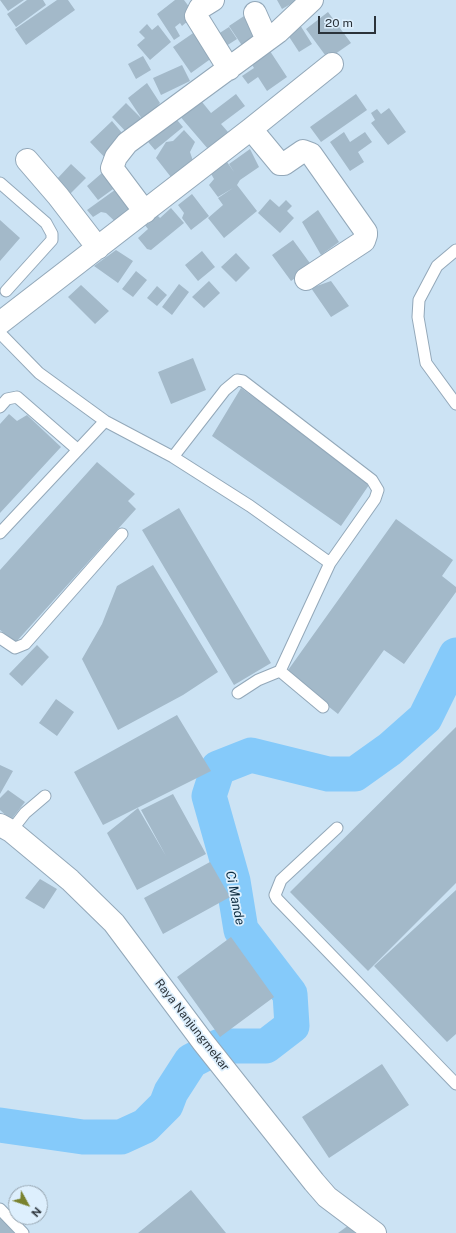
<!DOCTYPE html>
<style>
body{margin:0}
#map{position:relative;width:456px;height:1233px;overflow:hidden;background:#cce3f4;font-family:"Public Sans",sans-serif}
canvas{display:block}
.north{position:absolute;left:8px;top:1185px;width:40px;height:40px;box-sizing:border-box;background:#ddeffd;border:1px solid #96a4af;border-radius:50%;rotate:130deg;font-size:11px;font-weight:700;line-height:16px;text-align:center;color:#2b333a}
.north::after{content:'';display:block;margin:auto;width:14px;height:18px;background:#79822e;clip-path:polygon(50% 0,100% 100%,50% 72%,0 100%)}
.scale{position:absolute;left:318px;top:16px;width:58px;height:18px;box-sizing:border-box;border:2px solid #2b333a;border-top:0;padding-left:5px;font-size:12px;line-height:14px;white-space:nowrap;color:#2b333a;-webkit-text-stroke:3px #ddeffd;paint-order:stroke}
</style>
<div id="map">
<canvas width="456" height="1233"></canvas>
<div class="north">N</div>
<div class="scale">20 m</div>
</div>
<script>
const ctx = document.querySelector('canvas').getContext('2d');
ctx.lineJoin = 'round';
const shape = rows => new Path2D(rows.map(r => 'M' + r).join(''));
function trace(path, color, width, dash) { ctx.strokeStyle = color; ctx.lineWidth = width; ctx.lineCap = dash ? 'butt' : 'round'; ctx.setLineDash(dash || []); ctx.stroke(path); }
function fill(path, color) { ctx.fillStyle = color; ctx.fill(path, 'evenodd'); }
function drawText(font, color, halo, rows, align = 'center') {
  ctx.font = font + ' "Public Sans",sans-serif'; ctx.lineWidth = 3.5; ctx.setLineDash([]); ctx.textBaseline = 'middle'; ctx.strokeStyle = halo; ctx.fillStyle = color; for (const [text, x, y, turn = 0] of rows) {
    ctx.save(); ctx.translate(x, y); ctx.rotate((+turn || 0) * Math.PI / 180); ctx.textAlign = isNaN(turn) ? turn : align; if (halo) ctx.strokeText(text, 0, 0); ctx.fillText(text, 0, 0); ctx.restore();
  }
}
trace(shape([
 [0,1125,83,1137,121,1137,145,1126,166,1105,171,1092,191,1061,220,1046,266,1046,292,1026,290,994,241,930,233,881,209,796,218,768,251,755,328,774,355,774,390,749,425,718,456,655]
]), '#85cafa', 35);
fill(shape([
 [0,0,24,0,8,11],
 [27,0,43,0,46,5,16,27,7,14],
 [57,0,68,0,75,10,26,45,15,29],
 [175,0,184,0,193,12,189,20,182,26,180,23,175,27,180,36,174,40,157,14],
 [277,0,295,0,296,1,282,9],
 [328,12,351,43,328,59,306,29],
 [244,16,258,36,243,47,229,26],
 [147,24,152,30,158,25,171,42,150,60,137,45,145,38,139,32],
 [300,25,312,44,299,52,286,32],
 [229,27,237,39,220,50,212,38],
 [199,29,216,55,191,73,173,47],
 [268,48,287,77,267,91,258,77,248,84,242,76,254,68,249,60],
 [143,56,151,70,136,79,128,64],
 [182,65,190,81,161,95,153,78],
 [147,83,160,103,144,122,128,98],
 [236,94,245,106,221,124,228,132,208,149,178,114,198,97,211,113],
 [356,94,367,110,321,142,310,127],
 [126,103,143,120,128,134,112,117],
 [389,108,406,132,388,145,371,123,375,120,371,113,377,109,381,114],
 [172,114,183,127,155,150,143,136],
 [112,121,128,140,109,162,90,142],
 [184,130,195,142,190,152,194,164,174,181,156,158,166,142,173,141],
 [344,132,350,142,365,132,372,142,358,152,364,162,350,171,330,142],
 [250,149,259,167,240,180,237,185,257,211,224,238,208,218,223,205,218,198,233,188,218,197,209,185,214,179,210,172,225,159,234,172,229,164],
 [71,164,86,178,70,194,56,180],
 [110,166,120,184,98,200,87,186],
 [119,187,139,214,121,227,106,213,101,212,93,217,87,210],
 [192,194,209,216,191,230,182,218,184,213,178,205],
 [270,199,279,207,286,200,292,206,287,211,294,218,280,233,258,213],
 [171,208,184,223,151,250,147,249,138,238,148,229,144,224,156,214,160,218],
 [318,210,339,242,321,255,302,222],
 [0,220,20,238,0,261],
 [293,240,312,266,291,281,272,255],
 [116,250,133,261,118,283,94,266],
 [202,251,215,267,198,281,185,265],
 [236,253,250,268,236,282,221,267],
 [136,271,147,280,133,297,122,289],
 [209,281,220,293,204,308,192,297],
 [331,281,349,306,331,317,311,288],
 [179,284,189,292,172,315,162,307],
 [81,285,109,311,95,324,68,297],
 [157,286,167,295,157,306,147,298],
 [193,358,206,390,171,404,158,372],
 [241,388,371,482,341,526,212,436],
 [9,414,17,421,27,415,61,447,0,513,0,424],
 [97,462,135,494,128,501,136,509,16,642,0,630,0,570],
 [179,508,271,663,234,685,142,530],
 [396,519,453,560,442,576,456,587,456,592,404,664,384,650,338,714,286,673],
 [153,565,218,672,183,695,118,730,82,659,102,624,117,586],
 [37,645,49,657,22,686,9,674],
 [56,699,74,712,57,736,39,723],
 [177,715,211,771,103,825,74,772],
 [456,727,456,883,368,971,290,892],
 [0,765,13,771,0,794],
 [8,790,25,802,11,820,0,810,0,798],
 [173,794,206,854,137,890,107,833,138,808,166,856,141,810],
 [210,862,230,897,163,934,144,898],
 [40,879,57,889,44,909,25,898],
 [456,890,456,1034,447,1042,374,966],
 [231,937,274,997,220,1037,177,977],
 [382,1064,409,1105,329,1158,302,1117],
 [191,1190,226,1233,138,1233],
 [0,1217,15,1233,0,1233],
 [349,1225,355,1233,338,1233]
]), '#a3b9c9');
const lane = shape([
 [0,183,46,223,52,234,52,240,6,291],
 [456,250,437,266,419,300,418,317,426,363,456,404],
 [0,333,39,373,105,421,173,457,250,506,330,563],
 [0,407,7,399,17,397,78,450],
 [173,457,225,390,237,380,243,381,372,480,378,490,375,499,330,563,280,671,258,680,238,693],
 [0,533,105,421],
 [0,638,15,648,25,644,122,534],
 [280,671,323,707],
 [337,828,281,880,275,895,277,899,456,1084],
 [11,831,25,813,45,796],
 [0,1209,23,1233]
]);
const street = shape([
 [213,0,200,8,196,16,229,69],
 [255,13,267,40],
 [251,129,280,164,284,164,303,151,311,154,366,232,366,235,364,241,306,279],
 [27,160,58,196,98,248],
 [145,212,112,168,116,157,127,143,278,32,312,0],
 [0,323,251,129,332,64]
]);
const secondary = shape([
 [0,825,11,831,70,880,114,923,203,1042,314,1182,327,1197,375,1233]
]);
trace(lane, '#93a8b9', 13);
trace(street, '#93a8b9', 24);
trace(secondary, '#93a8b9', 24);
trace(lane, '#fff', 11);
trace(street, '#fff', 22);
trace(secondary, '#fff', 22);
drawText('12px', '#2b333a', '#ddeffd', [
 ["Raya Nanjungmekar",192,1025,52]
]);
drawText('italic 13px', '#0d2c40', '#ddeffd', [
 ["Ci Mande",235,898,79]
]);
</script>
